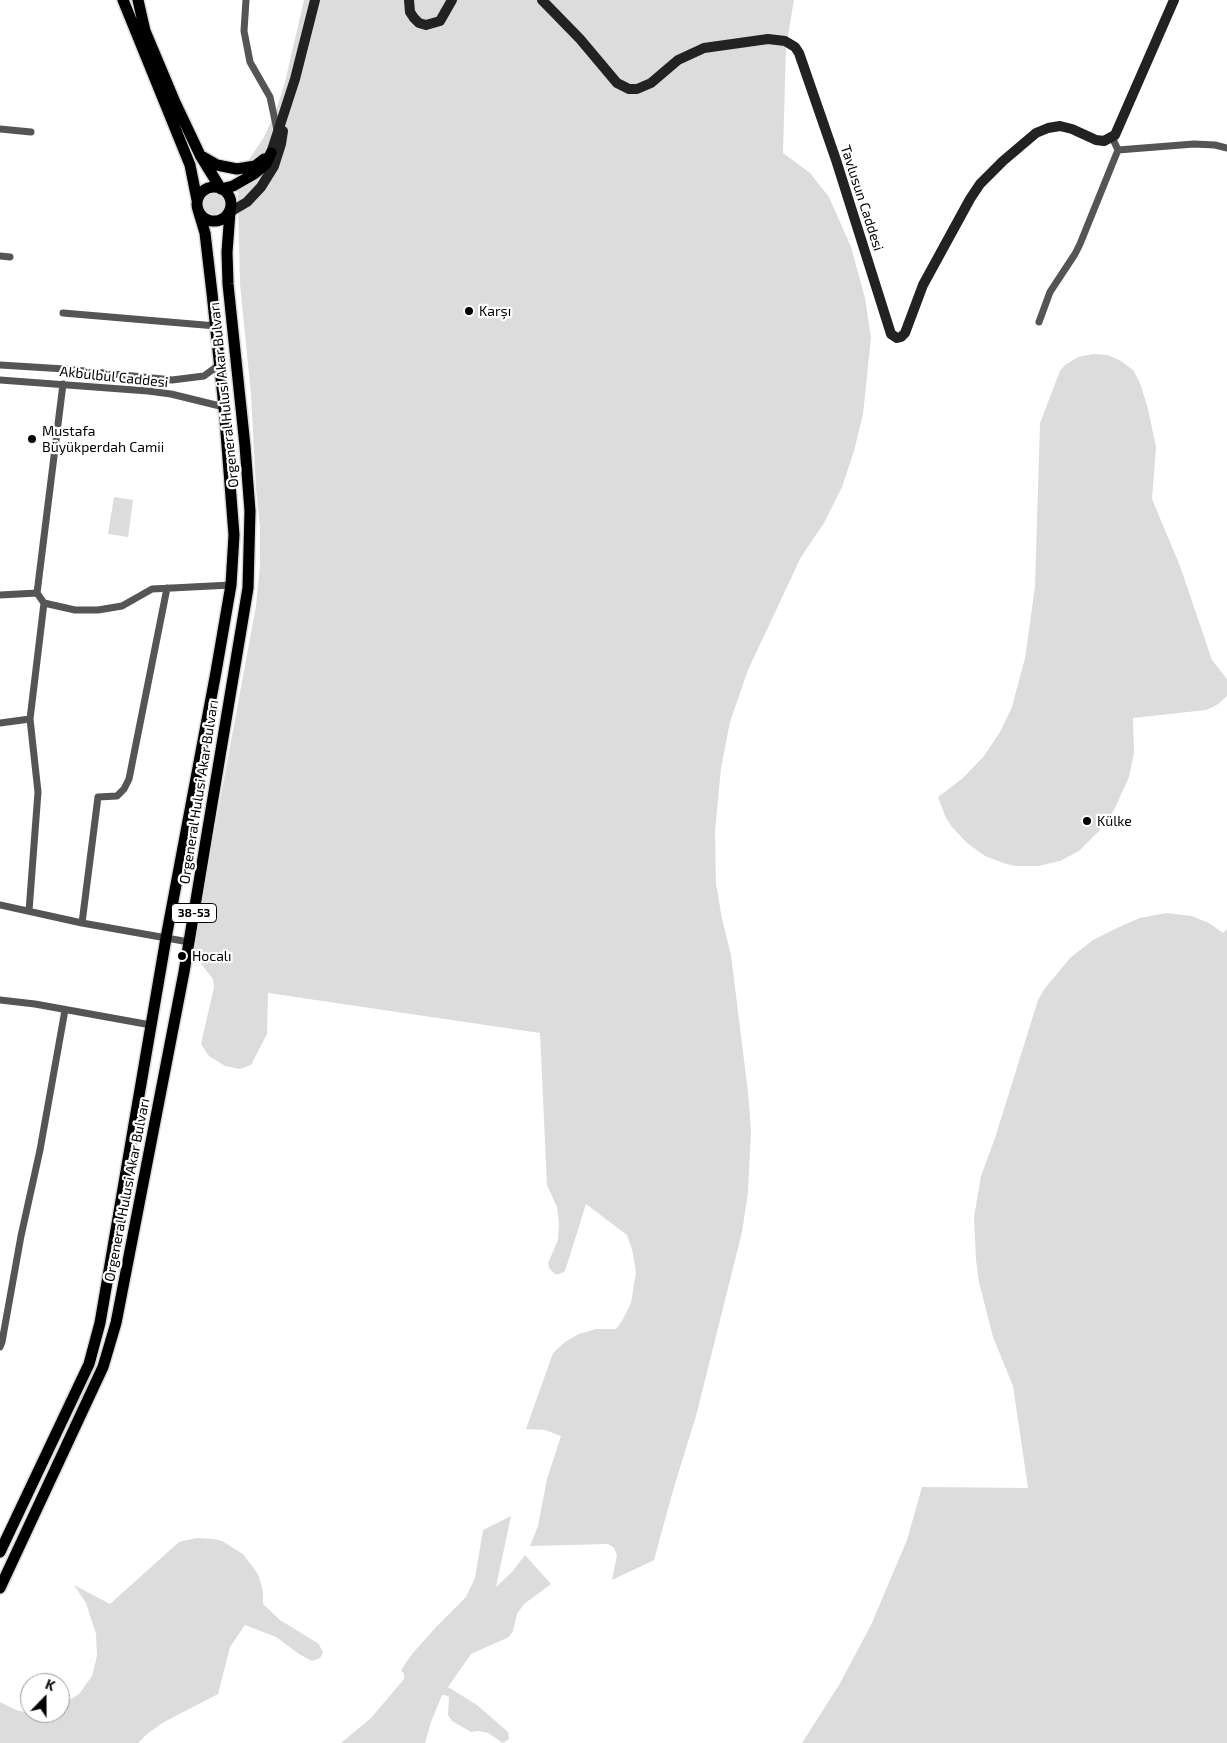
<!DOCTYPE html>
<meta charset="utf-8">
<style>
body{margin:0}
#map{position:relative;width:1227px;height:1743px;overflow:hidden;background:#fff;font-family:"Exo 2",sans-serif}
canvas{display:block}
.north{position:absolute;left:20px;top:1673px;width:50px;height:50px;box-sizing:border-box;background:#fff;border:1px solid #999;border-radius:50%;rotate:22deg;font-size:14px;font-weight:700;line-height:20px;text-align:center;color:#000}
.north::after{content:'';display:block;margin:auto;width:18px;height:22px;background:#000;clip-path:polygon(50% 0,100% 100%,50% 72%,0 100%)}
</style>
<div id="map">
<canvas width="1227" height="1743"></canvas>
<div class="north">K</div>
</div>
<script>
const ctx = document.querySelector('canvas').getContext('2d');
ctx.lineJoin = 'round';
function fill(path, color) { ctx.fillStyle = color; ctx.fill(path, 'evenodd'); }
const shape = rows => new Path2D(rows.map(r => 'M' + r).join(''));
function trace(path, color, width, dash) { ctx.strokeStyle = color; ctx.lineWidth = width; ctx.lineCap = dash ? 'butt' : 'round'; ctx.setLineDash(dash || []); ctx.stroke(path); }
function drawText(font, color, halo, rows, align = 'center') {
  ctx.font = font + ' "Exo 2",sans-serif'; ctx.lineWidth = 4.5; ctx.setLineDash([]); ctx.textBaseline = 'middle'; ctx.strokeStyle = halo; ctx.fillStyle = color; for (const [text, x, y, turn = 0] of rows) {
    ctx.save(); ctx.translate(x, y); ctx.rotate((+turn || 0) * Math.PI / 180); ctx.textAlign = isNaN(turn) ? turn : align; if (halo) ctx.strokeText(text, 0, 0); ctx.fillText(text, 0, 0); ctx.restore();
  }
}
fill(shape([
 [304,0,794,0,786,47,783,153,810,173,829,197,851,247,865,298,871,338,863,414,854,451,842,487,824,523,801,557,748,670,730,722,721,768,715,832,716,883,722,919,731,955,748,1092,751,1131,748,1192,742,1232,696,1416,674,1487,654,1560,612,1580,617,1555,614,1548,608,1544,530,1546,538,1526,547,1479,561,1436,545,1430,526,1429,553,1353,565,1342,579,1334,596,1329,616,1329,622,1321,631,1303,636,1273,633,1253,627,1235,586,1204,565,1271,560,1274,555,1274,549,1268,548,1263,558,1240,559,1223,557,1207,547,1185,540,1033,268,993,267,1034,251,1065,240,1069,225,1066,209,1056,201,1044,214,987,213,979,192,952,256,606,260,565,260,527,256,489,251,394,240,284,237,163,248,161,264,137,276,111,285,82],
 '201 204a14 14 0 1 1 28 0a14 14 0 1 1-28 0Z',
 [1093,354,1108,355,1121,361,1133,370,1140,383,1148,409,1156,447,1152,499,1180,566,1212,660,1227,679,1227,696,1217,705,1206,710,1133,718,1134,753,1129,777,1114,810,1099,831,1079,851,1060,861,1038,866,1016,866,1006,864,985,856,967,843,952,827,946,818,938,797,963,778,984,756,1000,732,1012,707,1025,658,1035,587,1040,423,1060,371,1065,365,1078,357],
 [114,497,133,500,128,537,108,534],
 [1166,913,1192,916,1209,923,1223,933,1227,929,1227,1743,802,1743,839,1685,871,1625,907,1540,922,1487,1028,1488,1013,1386,993,1337,979,1282,976,1260,974,1217,981,1176,995,1138,1038,1000,1045,988,1071,957,1093,940,1119,927,1140,918],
 [511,1516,496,1587,512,1572,525,1555,551,1584,524,1604,517,1614,513,1631,509,1637,471,1654,448,1687,477,1705,508,1732,509,1739,503,1743,488,1733,479,1731,471,1732,452,1721,448,1715,449,1697,444,1695,442,1695,431,1722,425,1743,341,1743,371,1718,404,1679,404,1674,401,1670,412,1654,437,1626,466,1597,475,1578,483,1530],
 [196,1538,214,1539,222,1541,243,1554,258,1574,263,1591,263,1604,280,1620,319,1644,323,1653,320,1658,312,1661,299,1654,276,1637,245,1625,230,1647,218,1694,164,1722,147,1734,138,1743,0,1743,0,1702,16,1710,30,1713,60,1713,60,1706,79,1694,92,1676,97,1656,96,1634,86,1603,74,1585,110,1604,179,1542]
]), '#dcdcdc');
const primary = shape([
 [123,0,190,165,197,200],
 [138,0,145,31,174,100,200,155,221,189,233,186,254,174,266,164,271,153],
 [203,157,217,165,237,169,255,166,264,159],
 '197 204a17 17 0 1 1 34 0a17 17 0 1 1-34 0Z',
 [0,1552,89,1364,100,1323,166,938,216,672,231,585,234,535,224,407,212,293,205,233,199,213],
 [0,1588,103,1367,116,1323,184,972,248,588,250,511,245,446,228,284,227,252,230,212]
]);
trace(primary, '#dbdbdb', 14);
trace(shape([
 [246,0,244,31,250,62,270,97,277,130],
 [0,129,31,132],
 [1112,137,1118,150,1194,144,1215,145,1227,148],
 [0,256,10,257],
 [63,313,216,326],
 [1039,322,1050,292,1075,254,1080,244,1118,150],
 [0,365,65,369,172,380,204,376,220,364],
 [0,380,148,391,171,394,224,407],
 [0,595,37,593,63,384],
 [44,603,75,610,98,610,122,606,152,589,231,585],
 [0,723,30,719,44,603,37,593],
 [0,905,82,923,189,942],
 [29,911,38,792,30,719],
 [82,923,98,797,117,796,124,789,129,779,167,588],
 [0,1000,35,1004,151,1025],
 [0,1347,2,1342,21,1236,40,1150,65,1010]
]), '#555', 7);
trace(shape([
 [409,0,410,12,414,18,419,23,426,25,440,21,452,0],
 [542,0,580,39,617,83,629,89,637,89,651,83,678,60,704,48,768,39,785,41,795,47,799,53,836,160,891,334,897,338,901,337,905,333,923,285,970,199,980,184,1003,161,1036,133,1048,128,1060,126,1072,129,1096,140,1104,141,1115,135,1174,0],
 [271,153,295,79,315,0],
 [230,212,247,202,261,187,274,166,281,144,283,131]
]), '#222', 10);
trace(primary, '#000', 11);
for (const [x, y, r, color] of [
 [469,311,5,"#000"],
 [32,439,5,"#000"],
 [1087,821,5,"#000"],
 [182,956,5,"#000"]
]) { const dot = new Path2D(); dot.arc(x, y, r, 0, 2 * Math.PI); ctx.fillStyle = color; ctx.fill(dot); trace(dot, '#fff', 2); }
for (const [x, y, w] of [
 [194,913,45]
]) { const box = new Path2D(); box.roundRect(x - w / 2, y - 9.5, w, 19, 4); ctx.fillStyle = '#fff'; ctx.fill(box); trace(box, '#000', 1); }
drawText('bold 12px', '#000', null, [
 ["38-53",194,913]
]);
drawText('14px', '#000', '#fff', [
 ["Tavlusun Caddesi",862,198,72],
 ["Akbülbül Caddesi",114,377,6],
 ["Orgeneral Hulusi Akar Bulvarı",224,395,-96],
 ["Orgeneral Hulusi Akar Bulvarı",199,792,-81],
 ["Orgeneral Hulusi Akar Bulvarı",127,1190,-79]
]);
drawText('14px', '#000', '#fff', [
 ["Karşı",479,311],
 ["Mustafa",42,431],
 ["Büyükperdah Camii",42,447],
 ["Külke",1097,821],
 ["Hocalı",192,956]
], 'left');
</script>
